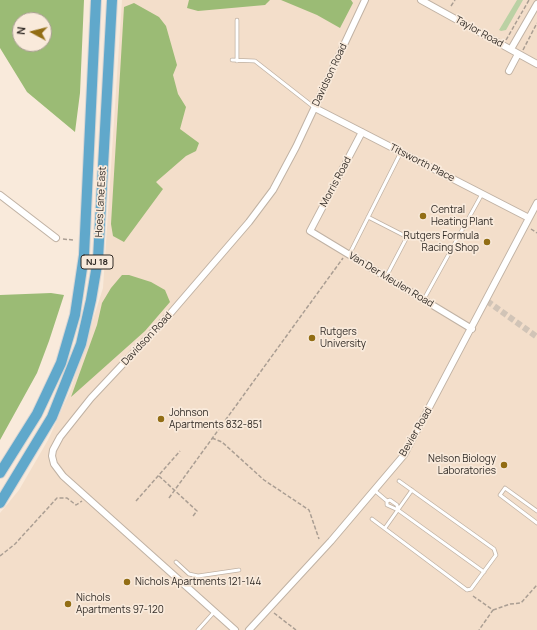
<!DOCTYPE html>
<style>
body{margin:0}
#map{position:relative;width:537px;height:630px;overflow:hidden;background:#f9eadb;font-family:Manrope,sans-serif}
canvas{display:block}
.north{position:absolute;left:12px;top:12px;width:40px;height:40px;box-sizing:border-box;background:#f9eadb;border:1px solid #a99e93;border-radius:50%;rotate:277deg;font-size:11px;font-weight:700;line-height:16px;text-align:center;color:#322c27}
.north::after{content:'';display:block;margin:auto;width:14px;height:18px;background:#926d14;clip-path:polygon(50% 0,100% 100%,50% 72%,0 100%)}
</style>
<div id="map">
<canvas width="537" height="630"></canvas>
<div class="north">N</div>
</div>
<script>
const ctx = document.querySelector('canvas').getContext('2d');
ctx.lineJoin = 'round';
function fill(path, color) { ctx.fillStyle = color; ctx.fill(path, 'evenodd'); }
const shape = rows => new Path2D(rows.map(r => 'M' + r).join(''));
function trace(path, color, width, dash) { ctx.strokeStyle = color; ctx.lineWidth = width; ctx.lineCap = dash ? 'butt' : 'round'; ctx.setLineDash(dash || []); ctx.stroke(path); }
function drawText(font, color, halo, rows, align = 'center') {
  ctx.font = font + ' Manrope,sans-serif'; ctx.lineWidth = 3.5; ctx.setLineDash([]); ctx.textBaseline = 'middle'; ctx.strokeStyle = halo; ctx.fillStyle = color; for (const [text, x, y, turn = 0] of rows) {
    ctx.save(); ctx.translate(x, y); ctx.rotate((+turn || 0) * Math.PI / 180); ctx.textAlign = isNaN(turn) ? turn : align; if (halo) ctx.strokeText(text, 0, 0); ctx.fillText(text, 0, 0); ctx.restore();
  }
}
fill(shape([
 [122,0,537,0,537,630,0,630,0,513,19,490,48,440,71,389,103,288]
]), '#f3deca');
fill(shape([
 [517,0,523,0,506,30,501,31,499,30]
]), '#bbd1a4');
fill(shape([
 [0,0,84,0,80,93,75,132,27,92,0,48],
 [20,20,44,20,44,44,20,44],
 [189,0,270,0,265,5,198,11,187,8],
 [281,0,351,0,353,3,340,28,317,15],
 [134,3,159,17,166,26,177,65,173,75,178,94,186,107,180,129,199,143,196,151,186,156,156,182,163,189,124,242,113,236,111,224,124,7],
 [122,275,129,275,151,282,165,290,170,302,145,331,71,397,97,325,102,303,111,288],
 [51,293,64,295,49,341,37,373,0,440,0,295]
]), '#9bbb75');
trace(shape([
 [487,301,537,337]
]), '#d1c4b7', 6, [6, 3]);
const service = shape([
 [232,60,255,61,315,108],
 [237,61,237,20],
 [368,217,407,237,386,277],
 [349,255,401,152],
 [424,299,482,194],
 [374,490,387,501,387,505,398,510,484,572],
 [387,501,390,500,397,505,398,510],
 [537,511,505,488,500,495,537,523],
 [372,519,467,590,471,589,496,555,494,549,399,481],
 [385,528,412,490],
 [176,562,189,574,198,576,239,570],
 [198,630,215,611]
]);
const minor = shape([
 [421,0,537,64],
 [511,49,537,4],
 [509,71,518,54],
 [315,108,529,218],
 [362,132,310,231,472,329],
 [0,195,56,238],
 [235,630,63,476,54,464,52,456,53,450,60,437,91,398,169,315,249,222,273,190,296,147,365,0],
 [249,630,331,541,404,455,537,203]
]);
const trunk = shape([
 [0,473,37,414,61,363,75,315,84,255,96,0],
 [0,503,52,417,81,344,91,300,98,259,112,0]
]);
trace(service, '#c0b2a4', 4.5);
trace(minor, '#c0b2a4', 8);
trace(trunk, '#d6d5d4', 12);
trace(shape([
 [451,6,455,0],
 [506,40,529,0],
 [523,50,537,23],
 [531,229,537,233],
 [63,239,73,240],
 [212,438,222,442,264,480,309,510,319,539],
 [159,476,197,511,193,516],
 [169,498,343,258],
 [136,501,180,451],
 [0,556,15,544,57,498,67,498,76,505,82,501],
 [473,596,493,610,479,630],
 [493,610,510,604,521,603,537,585],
 [274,613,296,630]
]), '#aa9e93', 1.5, [4, 2]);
trace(service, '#fff', 3);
trace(minor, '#fff', 6);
trace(trunk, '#60a8cb', 10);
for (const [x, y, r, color] of [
 [423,216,4,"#926d14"],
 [487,242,4,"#926d14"],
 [312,338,4,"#926d14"],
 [161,419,4,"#926d14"],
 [504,465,4,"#926d14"],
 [127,582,4,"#926d14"],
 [68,604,4,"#926d14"]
]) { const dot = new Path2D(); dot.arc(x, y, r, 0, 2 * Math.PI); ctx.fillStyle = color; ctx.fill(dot); trace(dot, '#f9eadb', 1.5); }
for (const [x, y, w] of [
 [97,262,32]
]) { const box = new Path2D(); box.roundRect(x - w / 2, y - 7, w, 14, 3); ctx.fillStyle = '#f9eadb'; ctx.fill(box); trace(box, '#322c27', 1); }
drawText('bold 9px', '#322c27', null, [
 ["NJ 18",97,262]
]);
drawText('10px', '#322c27', '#f9eadb', [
 ["Taylor Road",479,32,29],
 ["Davidson Road",330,75,-65],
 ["Titsworth Place",422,163,27],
 ["Morris Road",336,182,-62],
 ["Hoes Lane East",101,202,-87],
 ["Van Der Meulen Road",391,280,31],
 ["Davidson Road",147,339,-47],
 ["Bevier Road",416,432,-60]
]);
drawText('10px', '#322c27', '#f9eadb', [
 ["Central",431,210],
 ["Heating Plant",431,222],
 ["Rutgers Formula",479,236,"right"],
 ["Racing Shop",479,248,"right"],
 ["Rutgers",320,332],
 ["University",320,344],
 ["Johnson",169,413],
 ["Apartments 832-851",169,425],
 ["Nelson Biology",496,459,"right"],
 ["Laboratories",496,471,"right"],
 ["Nichols Apartments 121-144",135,582],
 ["Nichols",76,598],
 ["Apartments 97-120",76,610]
], 'left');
</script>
